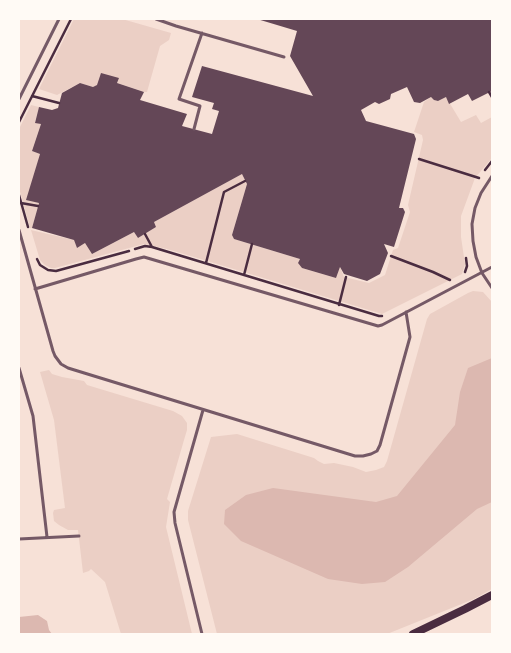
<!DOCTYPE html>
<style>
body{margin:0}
#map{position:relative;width:511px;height:653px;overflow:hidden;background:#f7e1d7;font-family:Montserrat,sans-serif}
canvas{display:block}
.frame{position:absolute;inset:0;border:20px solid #fffaf5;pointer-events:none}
</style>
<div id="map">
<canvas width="511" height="653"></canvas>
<div class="frame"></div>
</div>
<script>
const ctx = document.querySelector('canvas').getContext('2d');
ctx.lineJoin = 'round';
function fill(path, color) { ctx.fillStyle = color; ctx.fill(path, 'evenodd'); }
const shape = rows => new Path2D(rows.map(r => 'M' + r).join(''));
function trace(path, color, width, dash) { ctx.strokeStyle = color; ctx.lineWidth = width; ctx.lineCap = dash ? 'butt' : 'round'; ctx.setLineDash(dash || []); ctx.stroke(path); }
fill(shape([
 [74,19,122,19,171,33,169,40,160,46,147,92,144,92,117,83,119,78,93,87,80,83,57,95,39,89],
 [431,97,434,100,438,101,446,97,461,122,476,115,481,123,492,117,492,158,475,178,461,216,461,237,465,264,462,274,382,314,204,260,167,249,144,244,55,268,51,268,45,265,40,260,31,230,74,240,77,248,85,243,92,254,134,232,138,238,156,227,154,222,242,174,247,184,232,235,234,239,300,259,298,263,302,268,336,278,340,267,344,277,369,283,385,275,393,250,398,248,410,212,408,205,423,140,422,135,414,132,424,102],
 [31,105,39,107,35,122,41,124,32,151,40,154,27,200,39,203,32,228,30,228,19,188,19,129],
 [473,291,483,292,492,302,492,589,474,599,387,634,217,634,188,520,188,511,211,437,237,434,314,458,318,461,324,464,334,463,353,467,366,472,376,470,384,467,387,461,427,319,430,314,468,293],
 [49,370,52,374,62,377,84,381,87,385,173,411,182,416,187,423,187,430,184,440,167,499,170,502,166,527,192,634,121,634,105,582,91,569,89,571,83,573,78,530,68,530,59,525,54,521,53,513,54,510,65,508,54,420,40,372]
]), '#ebcfc5');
fill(shape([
 [492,358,492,502,477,509,408,567,385,582,362,584,328,579,241,541,224,524,225,510,246,495,273,488,376,502,397,496,455,425,460,392,468,368],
 [38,615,47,621,49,630,52,634,19,634,19,617]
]), '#dcb8b0');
fill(shape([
 [257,19,398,19,398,20,401,19,492,19,492,91,472,101,468,94,449,104,446,97,438,101,434,100,431,97,420,103,414,102,407,87,391,94,390,99,379,104,375,102,361,110,366,121,414,134,416,139,399,208,403,208,405,212,394,247,384,244,388,253,380,274,367,281,344,274,340,267,336,278,302,268,298,263,300,259,234,239,232,235,247,184,242,174,154,222,156,227,138,238,134,232,92,254,85,243,77,248,74,240,32,228,39,203,26,200,40,154,32,151,41,124,35,123,39,107,52,110,58,108,62,93,80,83,93,87,97,85,101,73,119,78,117,83,144,92,140,100,187,114,182,126,212,134,219,111,212,109,214,103,192,97,202,66,313,96,290,56,297,31]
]), '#644757');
trace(shape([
 [489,92,492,97],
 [32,96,59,103],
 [19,122,71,19],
 [419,159,479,178],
 [485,170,492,161],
 [19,195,28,227],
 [19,203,21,203,38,206],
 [145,234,152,247],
 [135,249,145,246,152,247,379,316,382,316],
 [391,256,433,272,450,280],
 [37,259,40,265,48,270,56,271,129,251],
 [206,263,224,192,245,181],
 [465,272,467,266,466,258],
 [244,275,252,244],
 [339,305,346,277]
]), '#4a2c40', 2.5);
trace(shape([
 [156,19,176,26,284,57],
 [19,99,59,19],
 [194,129,200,106,179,99,202,33],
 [492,176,481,193,475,208,472,224,473,241,476,257,482,273,492,288],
 [19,230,53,351,55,356,61,364,68,368,94,376,355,456,363,456,371,454,377,451,380,445,410,337,406,312],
 [35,289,136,259,144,257,378,326,382,325,492,267],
 [19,368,33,416,47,537],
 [19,539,79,536],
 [202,634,175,523,174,512,203,410]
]), '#755966', 3);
trace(shape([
 [413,634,465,609,492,595]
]), '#4a2c40', 8);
</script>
